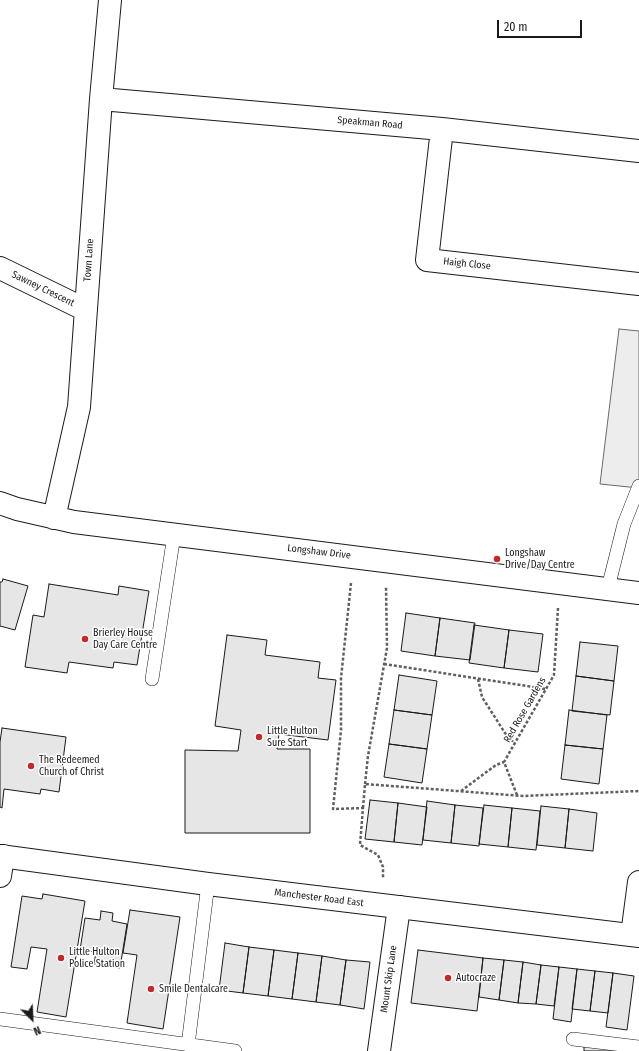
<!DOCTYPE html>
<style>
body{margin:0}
#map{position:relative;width:639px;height:1051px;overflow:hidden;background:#fff;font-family:"Fira Sans Condensed",sans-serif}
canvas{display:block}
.north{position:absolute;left:12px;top:999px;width:40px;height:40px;-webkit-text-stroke:3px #fff;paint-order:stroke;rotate:156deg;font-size:11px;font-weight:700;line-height:16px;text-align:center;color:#1a1a1a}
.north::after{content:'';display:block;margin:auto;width:14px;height:18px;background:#1a1a1a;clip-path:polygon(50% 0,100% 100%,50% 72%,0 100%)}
.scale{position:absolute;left:497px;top:20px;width:85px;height:18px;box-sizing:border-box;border:2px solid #1a1a1a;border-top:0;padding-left:5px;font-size:12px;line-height:14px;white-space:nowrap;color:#1a1a1a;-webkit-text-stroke:3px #fff;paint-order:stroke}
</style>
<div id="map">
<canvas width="639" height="1051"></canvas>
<div class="north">N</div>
<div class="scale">20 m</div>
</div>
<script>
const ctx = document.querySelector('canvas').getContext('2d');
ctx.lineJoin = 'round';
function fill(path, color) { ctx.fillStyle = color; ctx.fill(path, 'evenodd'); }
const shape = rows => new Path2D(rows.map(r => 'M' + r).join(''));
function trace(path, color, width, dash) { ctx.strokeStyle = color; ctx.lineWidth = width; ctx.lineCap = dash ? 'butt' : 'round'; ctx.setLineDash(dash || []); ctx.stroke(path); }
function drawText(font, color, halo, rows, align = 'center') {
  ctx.font = font + ' "Fira Sans Condensed",sans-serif'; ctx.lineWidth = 3; ctx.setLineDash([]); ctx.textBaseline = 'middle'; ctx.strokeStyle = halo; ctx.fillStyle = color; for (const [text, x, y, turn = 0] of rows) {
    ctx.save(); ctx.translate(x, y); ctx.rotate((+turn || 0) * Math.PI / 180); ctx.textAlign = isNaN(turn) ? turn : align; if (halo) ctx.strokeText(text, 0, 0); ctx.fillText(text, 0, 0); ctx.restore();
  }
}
const parking = shape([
 [619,329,639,331,639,488,600,484,619,329]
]);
fill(parking, '#ededed');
trace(parking, '#6a6a6a', 1);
const building = shape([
 [3,579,28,586,15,630,0,626,0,582,2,582,3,579],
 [49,584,118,595,119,586,149,591,137,665,114,662,113,668,69,662,67,673,25,667,33,615,44,617,49,584],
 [406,613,440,618,435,656,401,651,406,613],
 [440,618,475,623,470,660,435,656,440,618],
 [474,625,509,630,504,668,469,663,474,625],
 [509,630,543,634,538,672,504,668,509,630],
 [227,635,267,640,265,655,320,662,318,678,336,680,328,740,279,734,277,749,310,749,310,833,185,833,185,750,238,751,241,730,215,726,227,635],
 [580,642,618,646,614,681,576,676,580,642],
 [399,675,437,681,432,715,394,710,399,675],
 [576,676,614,681,610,715,572,711,576,676],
 [394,710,432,715,427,749,389,744,394,710],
 [569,710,607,715,603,749,565,745,569,710],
 [2,728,66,737,59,792,41,789,40,794,4,789,2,808,0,807,0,742,2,728],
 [389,744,427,749,422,783,384,777,389,744],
 [565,745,603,749,599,784,561,779,565,745],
 [370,800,398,803,394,842,365,839,370,800],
 [427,801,455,805,451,843,423,840,427,801],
 [398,803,427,807,422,845,394,842,398,803],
 [455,805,483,808,479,846,451,843,455,805],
 [484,805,512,808,508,847,479,844,484,805],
 [541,806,569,809,565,848,537,845,541,806],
 [512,808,540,811,536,850,508,847,512,808],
 [569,809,597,813,593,851,565,848,569,809],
 [43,894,85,901,66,1017,37,1012,47,949,31,947,27,969,11,967,22,896,42,899,43,894],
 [130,910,180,917,163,1029,127,1023,137,955,123,953,130,910],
 [101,911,113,913,112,921,127,924,120,968,94,964,96,952,80,950,85,918,100,920,101,911],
 [225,943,249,947,243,993,219,990,225,943],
 [249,947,274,950,268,996,243,993,249,947],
 [274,950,298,953,292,999,268,996,274,950],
 [418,950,483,958,477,1011,411,1003,418,950],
 [298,953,322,956,316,1002,292,999,298,953],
 [322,956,346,960,340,1005,316,1002,322,956],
 [483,958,504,960,499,1000,479,997,483,958],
 [346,960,370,962,364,1009,340,1005,346,960],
 [504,960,523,962,518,1003,499,1000,504,960],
 [523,962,541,965,536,1004,518,1003,523,962],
 [541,965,559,967,554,1006,536,1004,541,965],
 [559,967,577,969,571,1022,553,1019,559,967],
 [577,969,595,971,590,1011,572,1009,577,969],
 [595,971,613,973,608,1013,590,1011,595,971],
 [613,973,634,976,627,1030,606,1027,613,973],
 [584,1046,621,1051,584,1051,584,1046]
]);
fill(building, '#e6e6e6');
trace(building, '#1a1a1a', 1);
const lane = shape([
 [608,588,624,524,639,486],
 [152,679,174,535],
 [0,1019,235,1051],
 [573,1039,639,1047],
 [188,1045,208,884]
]);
const street = shape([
 [101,99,442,129,639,151],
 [442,129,427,260,639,284],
 [0,268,86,310],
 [0,503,17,509,74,522,639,593],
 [54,518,79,407,101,99,110,0],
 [0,876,3,856],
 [632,935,639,882],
 [379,1051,399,907]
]);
const primary = shape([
 [0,856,208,884,639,936]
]);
trace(lane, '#1a1a1a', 14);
trace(street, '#1a1a1a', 24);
trace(primary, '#1a1a1a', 24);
trace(shape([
 [351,583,341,678,341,730,333,809,363,808,360,845,378,855,383,867,383,879],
 [384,664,546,689],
 [478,679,482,697,505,733,515,744],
 [365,784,368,756,387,648,386,587],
 [461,791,496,765,504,762],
 [517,795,504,762,554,675,558,608],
 [363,808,365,784,523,796,639,791]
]), '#5f5f5f', 2.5, [3, 2]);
trace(lane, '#fff', 13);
trace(street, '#fff', 22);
trace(primary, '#fff', 22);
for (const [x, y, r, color] of [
 [497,559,4,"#c62828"],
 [85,639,4,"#c62828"],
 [259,737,4,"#c62828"],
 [31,766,4,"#c62828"],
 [61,958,4,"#c62828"],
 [448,978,4,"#c62828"],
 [151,989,4,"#c62828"]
]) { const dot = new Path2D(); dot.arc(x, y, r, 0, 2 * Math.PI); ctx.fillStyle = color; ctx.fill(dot); trace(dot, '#fff', 1.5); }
drawText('10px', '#1a1a1a', '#fff', [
 ["Speakman Road",370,123,5],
 ["Town Lane",89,260,-86],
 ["Haigh Close",467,264,6],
 ["Sawney Crescent",43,289,26],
 ["Longshaw Drive",319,552,7],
 ["Red Rose Gardens",525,710,-60],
 ["Manchester Road East",319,898,7],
 ["Mount Skip Lane",389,979,-82]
]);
drawText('10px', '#1a1a1a', '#fff', [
 ["Longshaw",505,553],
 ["Drive/Day Centre",505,565],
 ["Brierley House",93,633],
 ["Day Care Centre",93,645],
 ["Little Hulton",267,731],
 ["Sure Start",267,743],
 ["The Redeemed",39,760],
 ["Church of Christ",39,772],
 ["Little Hulton",69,952],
 ["Police Station",69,964],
 ["Autocraze",456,978],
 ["Smile Dentalcare",159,989]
], 'left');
</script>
